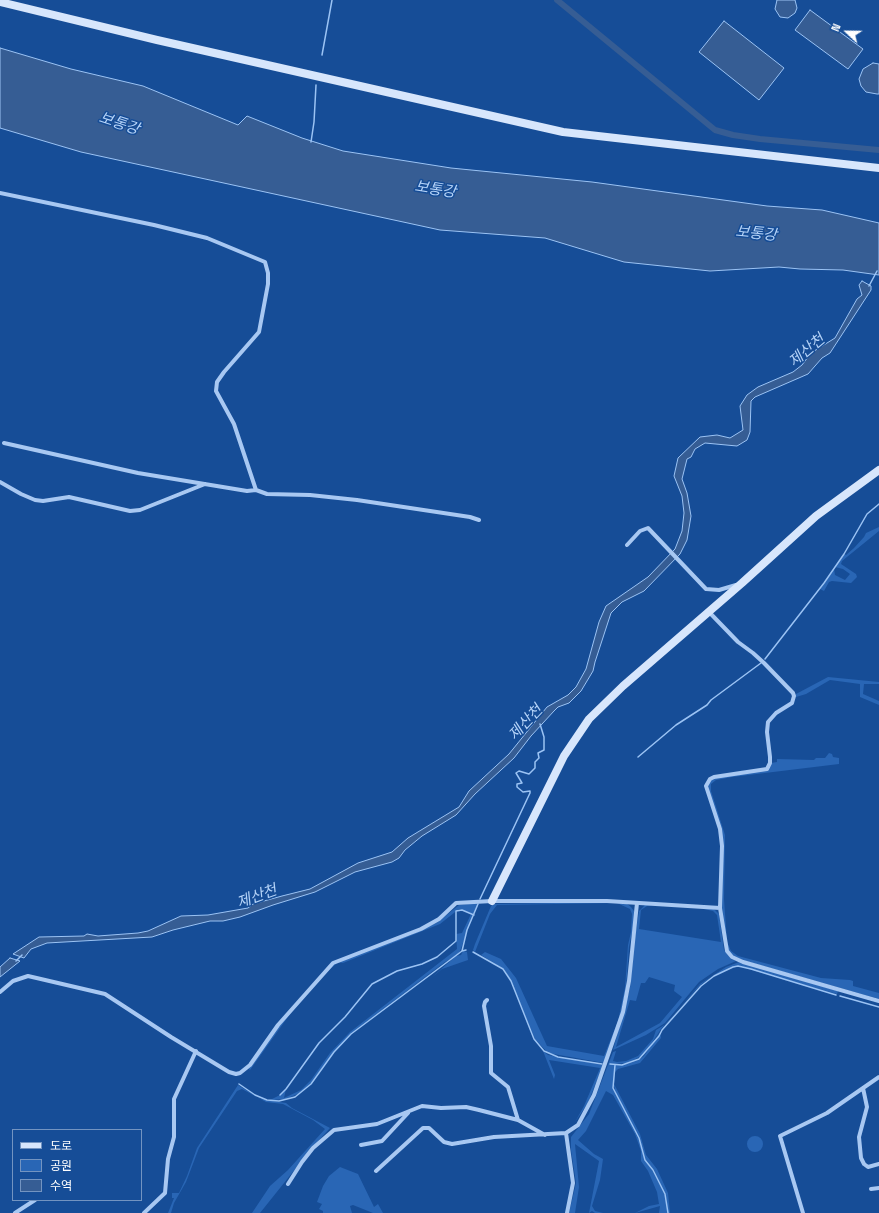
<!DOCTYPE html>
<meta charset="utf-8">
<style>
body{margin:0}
#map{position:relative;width:879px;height:1213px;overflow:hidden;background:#164d97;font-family:"Space Grotesk","Noto Sans KR",sans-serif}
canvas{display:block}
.legend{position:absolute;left:12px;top:1129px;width:130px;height:72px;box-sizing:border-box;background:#164d97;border:1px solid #7394c1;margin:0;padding:5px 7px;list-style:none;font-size:12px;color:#fff}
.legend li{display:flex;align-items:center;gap:8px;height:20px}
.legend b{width:20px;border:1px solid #7394c1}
.north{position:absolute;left:827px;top:12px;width:40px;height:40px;-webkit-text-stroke:3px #164d97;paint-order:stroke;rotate:292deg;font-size:11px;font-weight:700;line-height:16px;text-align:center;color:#fff}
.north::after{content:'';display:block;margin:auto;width:14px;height:18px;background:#fff;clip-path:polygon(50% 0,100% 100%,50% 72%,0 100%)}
</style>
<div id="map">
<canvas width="879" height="1213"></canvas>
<ul class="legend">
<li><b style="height:5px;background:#d7e6fc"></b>도로</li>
<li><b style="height:11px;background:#2966b5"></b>공원</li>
<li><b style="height:11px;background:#365d94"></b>수역</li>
</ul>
<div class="north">N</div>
</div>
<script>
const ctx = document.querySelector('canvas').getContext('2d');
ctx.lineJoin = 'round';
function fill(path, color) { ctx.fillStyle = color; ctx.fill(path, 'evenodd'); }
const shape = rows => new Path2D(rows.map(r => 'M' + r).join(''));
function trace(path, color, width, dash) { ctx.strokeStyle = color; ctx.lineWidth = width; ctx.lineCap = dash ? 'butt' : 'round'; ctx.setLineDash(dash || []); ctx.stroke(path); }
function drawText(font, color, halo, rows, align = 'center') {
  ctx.font = font + ' "Space Grotesk","Noto Sans KR",sans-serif'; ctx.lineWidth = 3; ctx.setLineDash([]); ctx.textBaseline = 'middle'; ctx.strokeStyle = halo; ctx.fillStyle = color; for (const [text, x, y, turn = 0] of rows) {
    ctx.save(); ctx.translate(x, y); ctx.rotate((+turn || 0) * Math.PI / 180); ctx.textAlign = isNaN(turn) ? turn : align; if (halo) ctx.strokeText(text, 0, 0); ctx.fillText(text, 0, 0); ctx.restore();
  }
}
fill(shape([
 [879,527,879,531,842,561,841,564,856,574,857,577,851,583,832,581,829,582,824,591,820,589,834,569,835,575,845,580,850,574,843,569,835,567,844,554,846,555,854,548,864,537,866,533],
 [828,677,879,682,879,684,864,684,863,694,879,701,879,705,860,697,860,684,830,680,806,694,796,697,796,694],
 [829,753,832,754,833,757,839,758,839,764,732,777,716,780,711,784,711,791,725,835,724,899,727,942,731,951,738,956,821,978,850,980,853,981,853,986,879,993,879,999,742,960,730,954,725,943,722,907,723,842,708,787,709,781,714,777,764,770,771,763,777,762,777,759,814,760,816,758,825,758],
 [616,902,626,903,631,907,634,911,634,923,629,947,626,988,619,1021,604,1063,548,1053,535,1039,511,981,504,969,481,955,485,952,501,959,516,978,547,1046,604,1056,618,1021,625,988,628,945,631,932,632,914,630,909,617,903,497,905,490,914,475,952,473,950,475,944,491,906,495,904],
 [479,903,474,914,459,909,440,924,343,963,338,962,326,973,290,1014,250,1070,249,1069,280,1024,325,973,335,963,340,960,411,935,438,922,459,905],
 [652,903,704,906,714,909,719,914,724,950,731,959,736,961,718,969,699,982,665,1023,646,1035,613,1050,630,988,634,943,639,911,645,905],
 [654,905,699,908,713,911,717,915,721,942,639,929,641,910,647,906],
 [649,977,675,985,674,991,682,997,660,1023,616,1047,630,1000,636,1001,641,983,645,983],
 [471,914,473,915,459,954,445,962,350,1034,334,1052,310,1084,300,1093,286,1099,270,1100,280,1095,286,1089,284,1098,301,1090,311,1080,330,1053,350,1032,457,949,456,934,462,933],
 [463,951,467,952,468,960,442,969,430,979,456,956,461,955],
 [739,962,838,991,837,994,738,966,714,975,700,985,661,1029,644,1055,627,1063,610,1064,615,1065,613,1088,638,1138,645,1160,653,1171,666,1197,668,1213,659,1213,660,1206,635,1213,649,1206,659,1204,657,1192,648,1171,641,1161,641,1151,635,1134,613,1095,606,1091,586,1131,578,1140,594,1154,603,1159,600,1180,592,1206,595,1211,603,1213,595,1213,592,1211,589,1213,599,1161,575,1144,579,1187,575,1213,569,1213,576,1183,571,1150,571,1137,589,1114,613,1052,616,1051,613,1061,617,1062,626,1061,638,1056,653,1039,656,1030,666,1024,700,984,726,967],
 [660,1032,661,1038,640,1063,618,1069,615,1072,614,1084,640,1134,646,1155,657,1169,668,1193,670,1213,668,1213,665,1194,654,1170,646,1160,639,1138,616,1094,613,1082,615,1065,628,1064,639,1060,644,1056],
 [543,1051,548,1055,558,1057,603,1065,588,1103,575,1122,584,1106,600,1068,549,1060,555,1075,554,1079],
 [238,1085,260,1099,286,1103,292,1108,330,1128,312,1148,260,1213,252,1213,270,1186,288,1170,325,1129,313,1120,283,1104,266,1102,242,1089,237,1091,199,1148,186,1182,174,1203,171,1213,168,1213,174,1198,172,1198,172,1193,179,1193,187,1176,197,1148],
 '747 1144a8 8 0 1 1 16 0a8 8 0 1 1-16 0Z',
 [340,1167,358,1174,374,1207,378,1204,383,1213,373,1213,353,1205,350,1206,352,1213,323,1213,323,1211,319,1209,322,1204,317,1202,323,1186,329,1176]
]), '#2966b5');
const water = shape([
 [777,0,795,0,797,8,795,13,788,18,780,17,775,9,777,0],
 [810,10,863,49,848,69,795,30,810,10],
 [724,21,784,68,759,100,699,52,724,21],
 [0,48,71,69,143,86,238,125,247,116,302,138,343,151,451,168,592,182,767,206,822,210,879,223,879,275,843,270,800,269,779,267,710,271,624,262,545,238,440,230,81,152,0,128,0,48],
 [873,63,879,64,879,94,877,94,866,92,861,86,859,79,863,69,873,63],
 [862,281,871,286,871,290,830,353,822,358,808,374,755,397,751,401,750,432,747,440,737,446,705,443,695,449,691,457,687,459,682,479,687,493,691,516,687,540,680,554,644,591,622,602,611,613,595,662,593,671,581,691,569,703,558,707,554,711,531,736,514,758,475,794,456,815,422,836,405,850,399,858,392,862,355,872,315,892,273,905,240,917,223,921,210,921,173,930,152,937,47,943,31,949,24,958,13,954,39,937,84,936,87,934,98,936,138,933,148,931,181,916,208,915,248,908,253,904,282,896,310,889,358,863,392,852,408,838,459,807,469,791,509,754,547,707,568,695,576,687,586,669,599,622,606,606,648,577,675,549,682,531,684,513,682,496,674,476,678,458,700,437,717,435,730,438,743,430,740,406,747,395,758,387,793,372,802,365,811,353,835,338,857,299,862,295,859,285,862,281],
 [10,958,20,961,0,977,0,967,10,958]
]);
fill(water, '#365d94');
trace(water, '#9bc3f4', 1);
trace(shape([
 [322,55,332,0],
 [311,142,314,122,316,85],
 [869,286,877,271],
 [765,659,824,583,844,554,867,514,879,504],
 [638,757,676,725,707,705,711,700,761,663],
 [480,899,530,793,530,791,523,792,517,787,517,784,522,783,516,773,519,771,529,774,535,768,535,762,539,758,538,753,544,750,544,737,540,724],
 [466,950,462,951,467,930,478,904],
 [473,952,503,969,511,981,534,1039,544,1051,558,1057,602,1064],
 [16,961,22,955],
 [840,996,879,1007],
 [610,1064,622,1065,639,1059,659,1036,662,1030,701,986,714,976,733,967,738,966,751,969,836,995],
 [615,1065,613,1088,639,1138,645,1160,653,1170,665,1194,668,1213],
 [239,1084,255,1095,267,1100,279,1101,295,1097,311,1084,334,1052,351,1034,462,951],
 [280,1095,286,1089,319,1043,345,1017,372,984,397,971,422,964,437,957,456,941,456,911,462,910,474,915]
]), '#9bc3f4', 1.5);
trace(shape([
 [557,0,715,130,733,135,760,139,879,150]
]), '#365d94', 6);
trace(shape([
 [0,193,154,225,207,238,265,262,268,273,268,284,259,332,224,372,217,382,216,391,234,424,256,490],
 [4,443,138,473,247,491,256,490,267,494,310,495,357,500,470,517,479,520],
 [0,482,21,494,35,500,43,501,69,497,130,511,140,510,205,484],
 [627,545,640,531,648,528,706,589,719,590,736,585],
 [709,612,738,642,753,653,764,663,793,693,794,696,792,703,776,713,768,722,767,732,770,757,770,763,767,769,714,777,710,779,706,786,720,829,722,846,720,908,727,951,732,957,743,962,879,1001],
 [0,992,13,981,28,976,105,994,171,1037,229,1072,236,1074,240,1073,250,1065,278,1025,333,963,421,929,439,919,456,903,492,901,607,901,720,908],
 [487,1000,485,1002,484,1006,491,1046,491,1073,508,1087,518,1120],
 [863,1088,867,1107,859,1137,861,1158,864,1164,868,1167,879,1164],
 [566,1133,573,1183,567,1213],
 [361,1145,382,1141,408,1113],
 [376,1171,423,1128,429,1128,444,1142,452,1144,494,1137,566,1133,578,1125,594,1095,623,1012,629,981,637,903],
 [288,1184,302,1162,313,1148,334,1130,377,1124,422,1106,441,1108,466,1107,479,1110,518,1120,545,1135],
 [871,1189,879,1188],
 [15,1213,35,1200],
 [144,1213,165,1193,168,1159,174,1137,174,1099,196,1051],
 [803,1213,780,1136,827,1113,879,1077]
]), '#a8c8f2', 4);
trace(shape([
 [0,2,157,40,563,132,879,168],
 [492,901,564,756,589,719,623,686,742,583,816,516,879,470]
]), '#d7e6fc', 8);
drawText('italic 15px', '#b5d3f8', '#164d97', [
 ["보통강",119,124,18],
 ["보통강",435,190,9],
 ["보통강",756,234,6],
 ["제산천",807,351,-40],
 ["제산천",526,723,-47],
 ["제산천",257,897,-20]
]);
</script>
